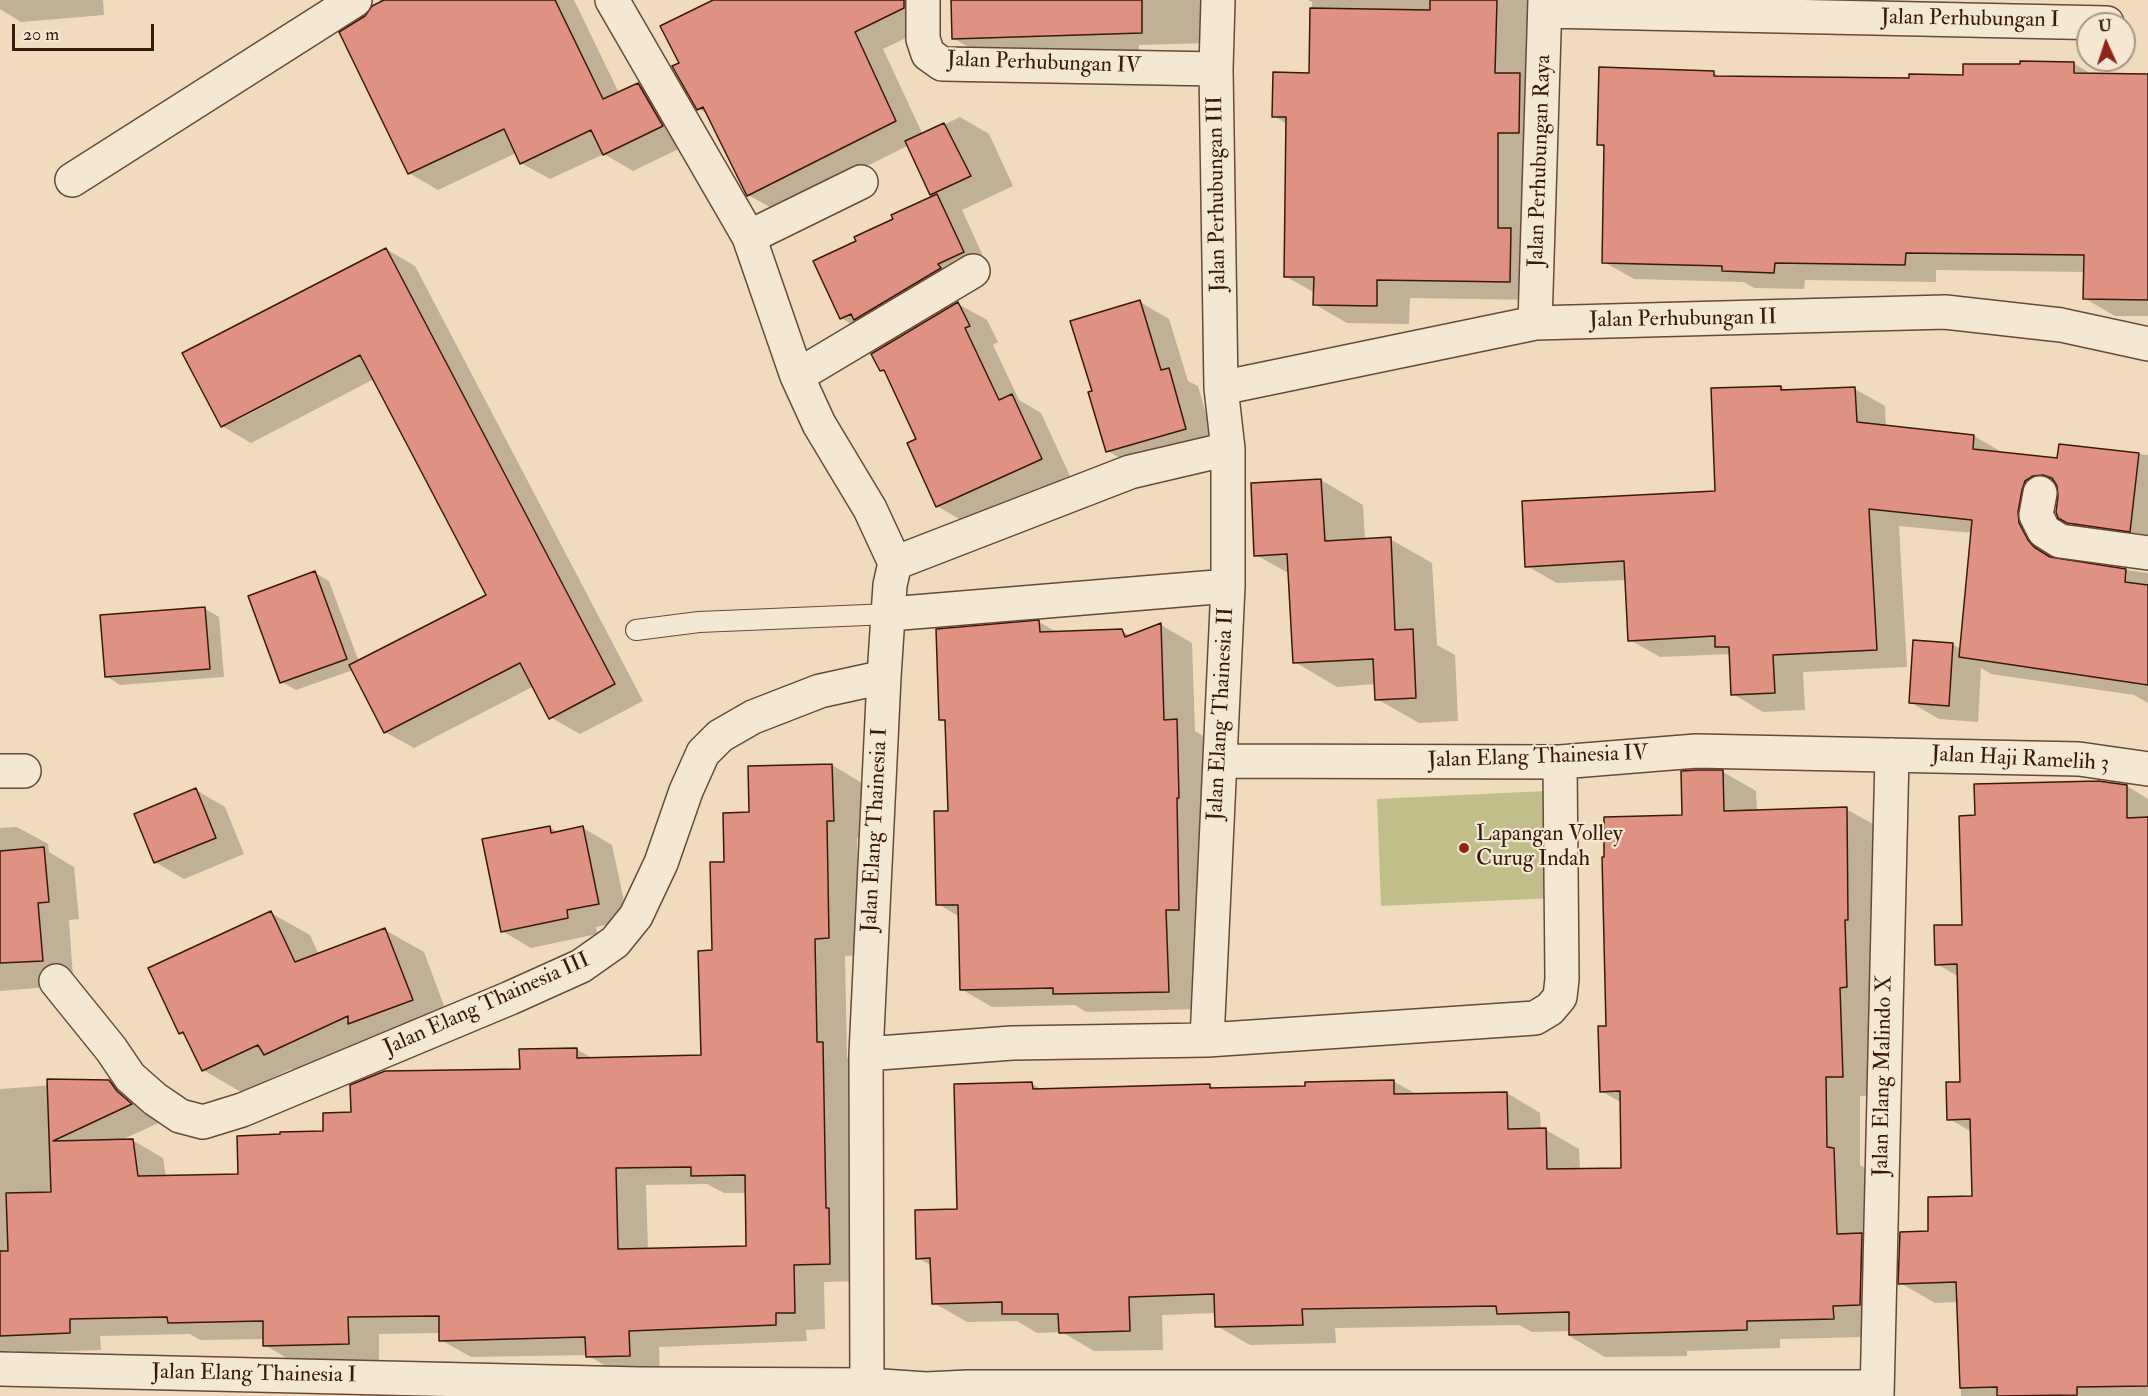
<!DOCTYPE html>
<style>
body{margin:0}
#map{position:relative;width:2148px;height:1396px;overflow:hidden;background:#f0dcbc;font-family:"IM FELL Double Pica",serif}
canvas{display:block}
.north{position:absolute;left:2076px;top:12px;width:60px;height:60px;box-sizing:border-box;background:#f5e8d3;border:2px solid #aa9682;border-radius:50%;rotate:357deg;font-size:16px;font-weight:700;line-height:24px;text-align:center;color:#391a09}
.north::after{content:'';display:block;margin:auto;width:21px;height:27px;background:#8f2418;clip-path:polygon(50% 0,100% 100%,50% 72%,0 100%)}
.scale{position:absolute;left:12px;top:24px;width:142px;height:27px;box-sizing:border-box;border:3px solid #391a09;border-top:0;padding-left:8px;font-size:18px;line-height:21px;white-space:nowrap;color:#391a09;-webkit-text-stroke:4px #f5e8d3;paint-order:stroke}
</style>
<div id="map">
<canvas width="2148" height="1396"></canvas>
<div class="north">U</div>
<div class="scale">20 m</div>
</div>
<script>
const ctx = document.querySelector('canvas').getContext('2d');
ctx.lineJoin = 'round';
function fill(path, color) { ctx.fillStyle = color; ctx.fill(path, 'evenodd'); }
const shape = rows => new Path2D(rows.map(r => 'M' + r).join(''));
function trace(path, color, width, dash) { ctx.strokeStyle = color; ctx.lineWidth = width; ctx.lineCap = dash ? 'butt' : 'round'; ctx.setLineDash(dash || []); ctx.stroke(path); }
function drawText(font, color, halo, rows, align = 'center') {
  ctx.font = font + ' "IM FELL Double Pica",serif'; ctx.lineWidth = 4.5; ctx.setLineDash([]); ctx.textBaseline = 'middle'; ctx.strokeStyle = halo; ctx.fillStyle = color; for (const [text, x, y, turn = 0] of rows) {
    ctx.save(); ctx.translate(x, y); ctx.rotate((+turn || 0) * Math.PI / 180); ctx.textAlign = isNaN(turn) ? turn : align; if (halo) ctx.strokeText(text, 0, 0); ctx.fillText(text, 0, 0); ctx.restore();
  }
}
fill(shape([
 [1546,791,1552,898,1381,906,1377,799]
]), '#c1be8b');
fill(shape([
 [0,0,103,0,104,15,21,22,0,9],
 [379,0,574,0,619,93,638,84,667,101,691,143,633,171,604,154,550,179,521,163,516,153,438,190,409,173,366,17,381,3],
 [723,0,928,0,933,25,883,49,923,135,960,117,989,134,1013,186,962,210,988,267,867,333,841,318,858,242,935,196,931,194,909,145,777,211,748,195,708,114,698,109,681,64],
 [952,0,1207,0,1208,43,1139,45,1139,50,982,55,953,38],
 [1308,0,1528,0,1528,79,1543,300,1410,298,1409,324,1347,323,1314,304,1315,293,1285,276,1287,124,1274,116,1311,74,1312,2],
 [2073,63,2093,75,2148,75,2148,316,2115,316,2084,298,2085,272,1936,270,1936,282,1805,280,1804,289,1754,288,1744,282,1634,279,1604,262,1605,148,1598,144,1714,73,1723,78,1910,80,1964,77],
 [386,249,415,266,643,701,580,734,550,717,534,686,414,748,385,732,353,670,296,690,282,682,315,573,329,581,359,662,488,596,374,379,251,443,222,426],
 [366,350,367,352,236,421,236,418],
 [1140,302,1169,319,1188,381,1198,386,1215,445,1137,468,1108,451,1093,392],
 [958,304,987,320,998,342,993,345,1019,400,1041,413,1070,476,966,523,937,506,918,440,887,374,881,370],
 [1781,387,1788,391,1855,389,1885,406,1886,427,1974,436,2005,454,2059,460,2060,446,2148,455,2148,546,2099,540,2067,522,2058,493,2052,507,2049,542,2060,561,2148,573,2148,703,2134,695,1991,674,1981,668,1978,722,1939,719,1910,702,1952,644,1961,649,1973,533,1899,526,1907,667,1803,672,1805,710,1763,712,1733,694,1731,654,1660,657,1630,640,1627,580,1557,583,1527,566,1716,493],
 [1321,480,1363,505,1365,540,1390,539,1432,563,1437,645,1455,655,1458,721,1419,723,1377,699,1376,684,1337,687,1295,662,1290,574,1256,555],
 [204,608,219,617,224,677,120,685,106,676],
 [1039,622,1058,633,1121,631,1131,636,1161,625,1192,643,1195,731,1208,739,1199,1009,1086,1012,1075,1005,992,1007,961,989,960,917,938,904,949,812,947,723,940,719],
 [832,765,862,783,864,838,857,838,860,955,845,956,847,1057,853,1061,860,1281,824,1282,825,1329,806,1330,807,1341,659,1347,660,1373,618,1373,587,1355,471,1357,441,1340,441,1333,379,1334,379,1361,295,1363,265,1345,265,1339,200,1340,190,1334,100,1336,101,1350,19,1353,15,1351,0,1351,0,1089,109,1081,140,1099,161,1122,121,1140,132,1140,163,1158,166,1177,240,1175,324,1133,353,1114,522,1070,576,1049,594,1059,703,1057,713,952,726,863,750,813],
 [707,1184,724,1193,747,1193,747,1248,648,1250,646,1185],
 [1723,772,1756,791,1757,811,1846,809,1880,828,1876,1095,1860,1096,1860,1165,1867,1169,1867,1337,1780,1339,1780,1348,1687,1351,1687,1356,1605,1357,1571,1337,1571,1331,1532,1332,1519,1325,1335,1328,1336,1343,1250,1345,1217,1326,1216,1313,1162,1315,1163,1350,1094,1351,1062,1332,1037,1333,1017,1321,967,1322,934,1303,932,1266,918,1258,959,1211,1032,1084,1043,1090,1209,1085,1217,1090,1306,1088,1393,1081,1418,1095,1507,1093,1540,1113,1541,1130,1546,1130,1579,1149,1580,1170,1623,1170,1622,1103,1601,1091,1608,1028,1684,816],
 [2127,786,2148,799,2148,1396,1961,1396,1958,1302,1935,1303,1900,1283,1930,1233,1974,1197,1972,1132,1949,1119,1962,1083,1959,977,1937,964,1963,926,1977,817],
 [196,790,225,807,244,854,184,879,155,862],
 [17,827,48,844,49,852,74,867,79,919,69,920,73,978,60,986,0,991,0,828],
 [550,827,559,833,583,828,612,845,628,920,596,927,597,934,531,948,502,931],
 [271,913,310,935,319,955,385,930,424,952,450,1022,303,1077,291,1069,241,1092,203,1070,187,1037,180,1033]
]), '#0003');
const building = shape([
 [384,0,555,0,603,99,638,83,663,126,603,155,591,130,520,164,504,129,408,174,339,32,365,16,372,6,384,0],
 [713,0,904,0,904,8,855,32,896,121,747,196,703,107,697,110,672,66,679,63,660,26,713,0],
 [951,0,1142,0,1142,33,952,39,951,0],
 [1430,0,1497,0,1495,73,1520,73,1519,133,1498,133,1498,228,1511,228,1510,282,1377,280,1377,306,1313,305,1314,277,1284,277,1286,117,1272,117,1273,72,1309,73,1310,8,1430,10,1430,0],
 [2020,61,2074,62,2074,73,2148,74,2148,300,2083,299,2084,255,1906,253,1905,265,1775,263,1774,273,1722,271,1722,266,1602,263,1604,145,1597,145,1599,67,1714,71,1714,76,1909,78,1909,74,1963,75,1963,64,2020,64,2020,61],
 [944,123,971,176,930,195,905,141,944,123],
 [937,194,964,252,938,264,941,268,854,320,851,314,840,319,813,261,856,241,854,237,893,219,891,215,937,194],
 [386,248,615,684,549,719,520,663,384,733,349,665,486,595,360,355,221,427,182,353,386,248],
 [1140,300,1161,370,1169,368,1186,429,1106,452,1088,392,1092,391,1070,321,1140,300],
 [958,302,970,326,965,328,999,400,1012,394,1042,459,936,507,907,443,916,439,884,370,880,371,871,354,958,302],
 [1781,386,1781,390,1855,387,1857,422,1974,435,1973,449,2057,458,2059,444,2139,453,2130,532,2067,523,2058,518,2056,512,2058,496,2057,486,2052,478,2043,475,2033,476,2025,481,2022,490,2018,512,2019,523,2028,540,2034,547,2050,557,2126,569,2125,582,2148,585,2148,685,1959,657,1972,520,1869,509,1877,650,1773,655,1775,693,1731,695,1729,647,1715,647,1715,636,1628,641,1624,561,1525,567,1522,501,1715,491,1711,388,1781,386],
 [1321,479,1325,541,1391,537,1395,630,1413,629,1416,698,1375,700,1373,659,1293,663,1287,554,1254,556,1251,483,1321,479],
 [315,571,347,659,280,683,248,596,315,571],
 [205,607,210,669,105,677,100,615,205,607],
 [1039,620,1040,632,1122,629,1125,637,1161,623,1164,720,1177,719,1179,798,1177,798,1179,910,1166,910,1169,992,1053,994,1053,988,960,990,958,905,936,905,934,811,948,811,945,720,939,720,936,629,1039,620],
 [1913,640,1953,643,1949,706,1909,703,1913,640],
 [832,764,834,821,827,821,829,938,815,939,817,1042,823,1042,826,1208,829,1208,830,1264,794,1265,795,1313,776,1313,776,1325,629,1331,630,1356,586,1357,585,1337,439,1341,439,1316,348,1317,349,1344,263,1346,263,1321,168,1323,167,1317,70,1319,70,1333,0,1336,0,1251,8,1251,6,1193,51,1192,47,1079,109,1080,117,1091,132,1104,53,1141,133,1139,138,1176,238,1174,237,1136,280,1134,280,1132,323,1131,323,1113,351,1112,350,1085,385,1071,520,1069,519,1049,577,1048,577,1058,701,1055,698,951,712,950,710,862,724,862,723,813,749,812,748,766,832,764],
 [691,1167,691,1176,745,1175,746,1246,618,1249,616,1168,691,1167],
 [1697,770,1723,770,1724,811,1847,807,1848,920,1845,920,1847,987,1840,988,1843,1077,1826,1077,1827,1147,1834,1148,1837,1234,1862,1233,1860,1305,1833,1306,1834,1319,1747,1321,1747,1330,1569,1335,1569,1312,1497,1314,1496,1306,1302,1309,1303,1325,1215,1327,1214,1294,1129,1297,1130,1331,1059,1333,1058,1314,1002,1314,1002,1302,932,1304,930,1258,916,1259,915,1210,957,1209,954,1084,1032,1082,1033,1089,1210,1084,1210,1088,1305,1086,1305,1082,1394,1080,1394,1094,1507,1092,1508,1129,1546,1128,1547,1169,1621,1168,1620,1091,1600,1092,1598,1026,1606,1026,1602,857,1604,857,1604,817,1682,815,1681,771,1697,770],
 [2098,781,2127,785,2127,818,2148,817,2148,1386,2077,1387,2077,1395,1997,1396,1997,1387,1960,1388,1956,1282,1898,1284,1900,1232,1928,1231,1928,1197,1972,1196,1970,1119,1947,1120,1946,1082,1960,1082,1957,964,1935,965,1934,925,1962,925,1959,816,1975,815,1974,784,2098,781],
 [196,788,216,838,154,863,134,814,196,788],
 [550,826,551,833,583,826,599,904,567,910,568,918,501,932,482,839,550,826],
 [44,847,49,902,38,903,43,961,0,963,0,851,44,847],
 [271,911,295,962,385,928,413,1000,348,1024,348,1016,264,1055,258,1045,202,1071,183,1032,179,1034,148,968,271,911]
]);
fill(building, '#e09282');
trace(building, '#391a09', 1.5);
const lane = shape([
 [636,630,699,622,890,614]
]);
const street = shape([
 [612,0,749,237,797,376,819,424,870,509,895,563],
 [923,0,923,39,928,54,942,64,1216,69],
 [1546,11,2107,23],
 [72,180,355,0],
 [749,237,861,182],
 [1535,323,1545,0],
 [797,376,973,271],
 [1221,388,1535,323,1945,312,2061,325,2148,344],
 [2040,493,2036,515,2044,531,2060,541,2148,553],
 [890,614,1228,586],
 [1220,761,1560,762,1696,751,2079,759,2148,769],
 [0,771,24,771],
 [56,981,111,1049,130,1077,155,1099,180,1116,203,1122,242,1110,510,998,581,966,615,942,636,916,661,863,686,791,703,753,720,736,753,717,820,691,884,677],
 [1207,1040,1228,586,1228,449,1221,388,1216,69,1218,0],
 [866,1054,1012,1043,1207,1040,1535,1018,1550,1009,1560,997,1562,979,1560,762],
 [0,1369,639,1384,867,1385,926,1389,968,1387,1877,1387],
 [867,1385,866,1054,884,677,890,585,895,563,1130,472,1228,449],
 [1877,1396,1892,755]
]);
trace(lane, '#674a36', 22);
trace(street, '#674a36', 36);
trace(lane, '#f5e8d3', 20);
trace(street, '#f5e8d3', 33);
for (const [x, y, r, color] of [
 [1464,848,6,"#8f2418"]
]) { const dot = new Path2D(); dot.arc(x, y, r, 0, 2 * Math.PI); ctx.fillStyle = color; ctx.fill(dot); trace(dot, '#f5e8d3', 2); }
drawText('22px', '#391a09', '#f5e8d3', [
 ["Jalan Perhubungan I",1970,20,1],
 ["Jalan Perhubungan IV",1044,64,2],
 ["Jalan Perhubungan Raya",1541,161,-88],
 ["Jalan Perhubungan III",1218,194,-91],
 ["Jalan Perhubungan II",1683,320,-1],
 ["Jalan Elang Thainesia II",1222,714,-87],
 ["Jalan Elang Thainesia IV",1538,758,-2],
 ["Jalan Haji Ramelih 3",2020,760,3],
 ["Jalan Elang Thainesia I",876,830,-87],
 ["Jalan Elang Thainesia III",487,1005,-24],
 ["Jalan Elang Malindo X",1884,1076,-89],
 ["Jalan Elang Thainesia I",254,1375,1]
]);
drawText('22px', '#391a09', '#f5e8d3', [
 ["Lapangan Volley",1476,835],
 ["Curug Indah",1476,860]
], 'left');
</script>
